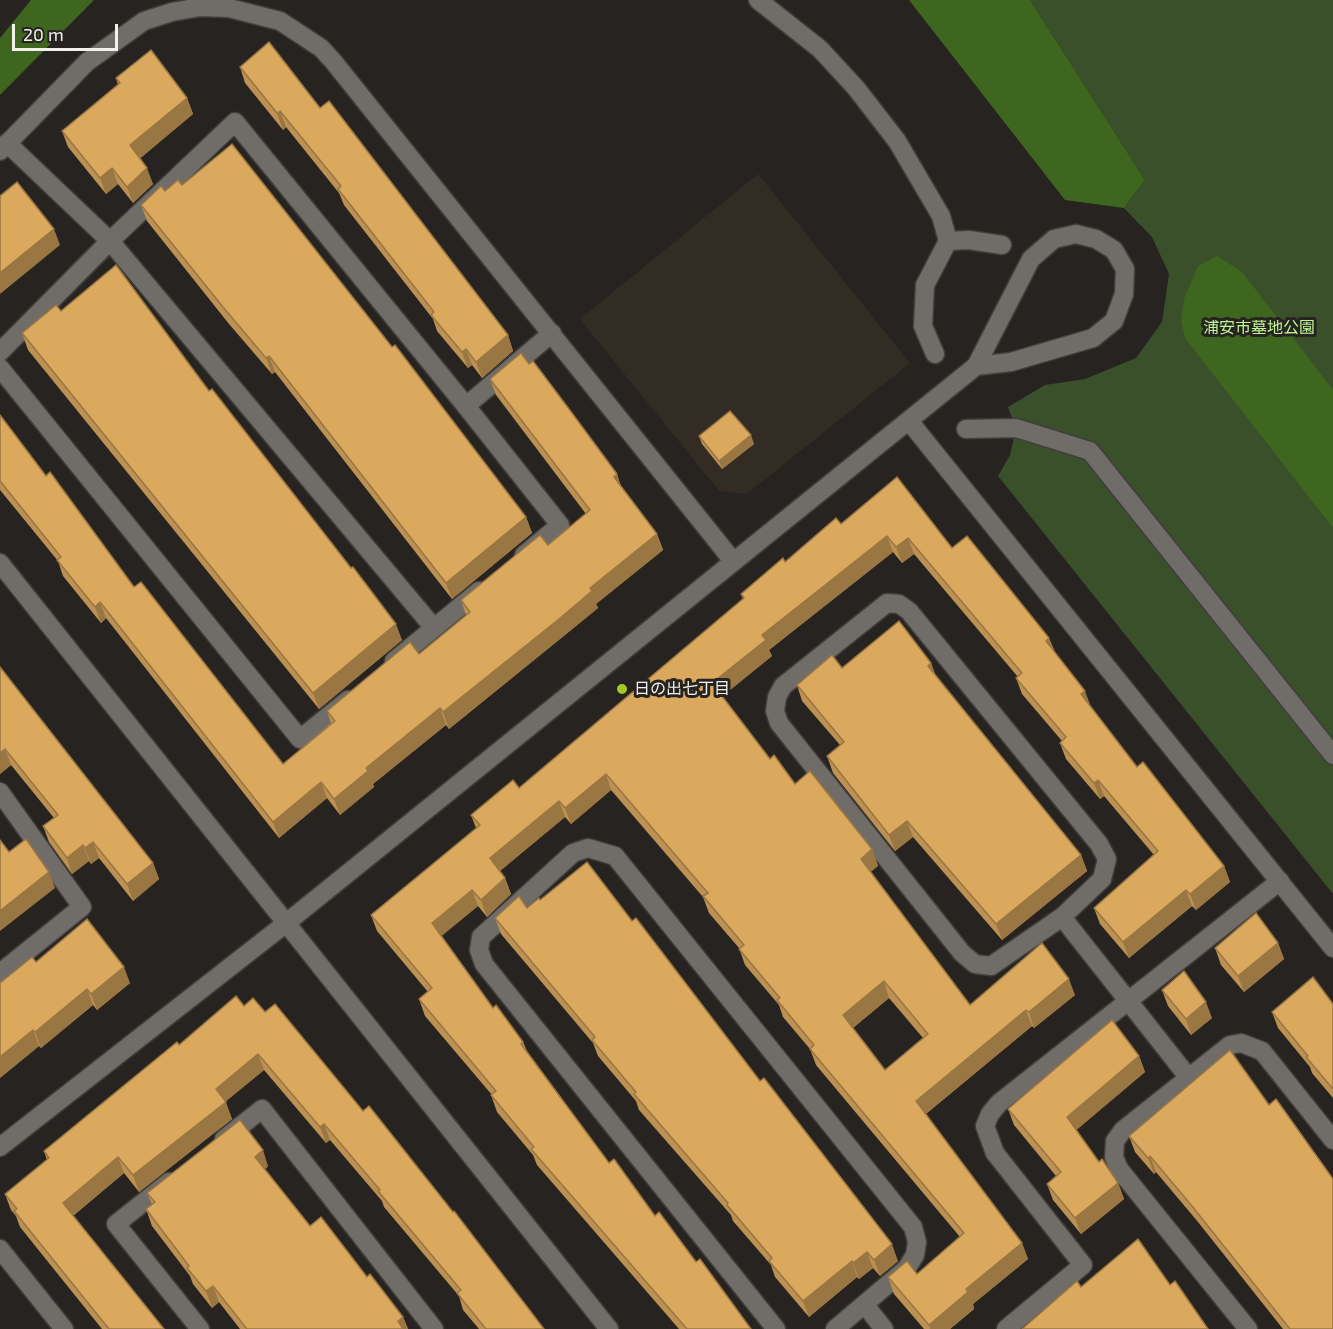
<!DOCTYPE html>
<meta charset="utf-8">
<style>
body{margin:0}
#map{position:relative;width:1333px;height:1329px;overflow:hidden;background:#262320;font-family:"Exo 2",sans-serif}
canvas{display:block}
.scale{position:absolute;left:12px;top:24px;width:106px;height:27px;box-sizing:border-box;border:3px solid #f3f1ee;border-top:0;padding-left:8px;font-size:18px;line-height:21px;white-space:nowrap;color:#f3f1ee;-webkit-text-stroke:4px #262320;paint-order:stroke}
</style>
<div id="map">
<canvas width="1333" height="1329"></canvas>
<div class="scale">20 m</div>
</div>
<script>
const ctx = document.querySelector('canvas').getContext('2d');
ctx.lineJoin = 'round';
function fill(path, color) { ctx.fillStyle = color; ctx.fill(path, 'evenodd'); }
const shape = rows => new Path2D(rows.map(r => 'M' + r).join(''));
function trace(path, color, width, dash) { ctx.strokeStyle = color; ctx.lineWidth = width; ctx.lineCap = dash ? 'butt' : 'round'; ctx.setLineDash(dash || []); ctx.stroke(path); }
function drawText(font, color, halo, rows, align = 'center') {
  ctx.font = font + ' "Exo 2","Noto Sans JP",sans-serif'; ctx.lineWidth = 6; ctx.setLineDash([]); ctx.textBaseline = 'middle'; ctx.strokeStyle = halo; ctx.fillStyle = color; for (const [text, x, y, turn = 0] of rows) {
    ctx.save(); ctx.translate(x, y); ctx.rotate((+turn || 0) * Math.PI / 180); ctx.textAlign = isNaN(turn) ? turn : align; if (halo) ctx.strokeText(text, 0, 0); ctx.fillText(text, 0, 0); ctx.restore();
  }
}
fill(shape([
 [758,174,910,363,747,494,719,491,580,319]
]), '#332c24');
fill(shape([
 [1030,0,1333,0,1333,894,998,476,1010,455,1016,429,1008,407,1045,385,1085,379,1136,358,1162,322,1169,274,1152,237,1124,208,1145,180]
]), '#39502a');
fill(shape([
 [31,0,94,0,0,95,0,38],
 [909,0,1030,0,1145,180,1124,208,1065,200],
 [1217,256,1242,272,1333,390,1333,528,1185,338,1181,320,1184,299,1198,266]
]), '#3f661e');
const pedestrian = shape([
 [758,0,820,49,856,88,897,141,941,216,948,241,925,285,923,326,935,354],
 [948,241,969,240,1002,245],
 [966,429,1016,428,1090,451,1333,755]
]);
const minor = shape([
 [7,143,110,241,434,628],
 [1076,234,1096,239,1114,250,1125,269,1124,294,1114,321,1093,338,1011,362,976,366,1031,259,1054,239,1076,234],
 [0,352,110,241,235,122,466,406,560,525,524,555],
 [0,368,300,739,348,700],
 [466,406,552,333],
 [887,603,899,604,909,611,1099,844,1107,859,1102,879,1062,917,991,966,975,964,962,953,779,723,775,711,777,697,783,686,887,603],
 [394,661,479,591],
 [0,792,82,907,0,973],
 [1062,917,1189,1078],
 [224,1139,262,1109,434,1329],
 [169,1182,116,1224,200,1329],
 [0,1249,64,1329],
 [865,1305,884,1329],
 [776,1329,484,964,479,950,481,937,573,853,588,848,615,856,913,1227,917,1242,915,1255,907,1268,835,1329],
 [1006,1329,1083,1265,995,1153,985,1126,990,1114,999,1103,1280,881],
 [1248,1329,1119,1169,1114,1157,1115,1141,1123,1130,1230,1045,1241,1043,1262,1051,1333,1140]
]);
const tertiary = shape([
 [0,151,87,62,144,21,172,12,200,7,229,8,280,21,321,48,333,61,733,561],
 [909,421,1333,948],
 [0,563,609,1329],
 [0,1147,285,924,976,366]
]);
trace(pedestrian, '#413f3b', 21);
trace(minor, '#413f3b', 21);
trace(tertiary, '#413f3b', 21);
trace(pedestrian, '#706d69', 18);
trace(minor, '#706d69', 18);
trace(tertiary, '#706d69', 18);
fill(shape([
 [240,67,320,108,508,335,513,351,482,378,472,365,468,368,437,331,433,319,344,205,339,193,286,127,283,130,245,83],
 [116,78,187,98,193,114,140,158,153,184,133,203,118,184,106,194,68,147,62,131,118,85],
 [182,185,526,517,532,533,452,599,275,372,272,374,229,324,147,221,141,205,165,191],
 [61,311,209,391,402,640,319,709,28,350,22,333],
 [490,379,617,474,621,487,657,534,663,550,596,604,598,608,565,635,449,729,446,725,373,784,374,787,340,815,327,798,279,838,106,618,101,623,63,576,58,561,0,490,0,415,46,476,134,587,283,764,331,723,327,711,419,654,466,615,461,600,548,545,586,514,496,395],
 [699,436,754,444,722,469,702,444],
 [841,524,952,548,1049,638,1055,652,1090,706,1137,767,1224,866,1230,882,1196,910,1192,906,1129,958,1100,924,1094,908,1154,855,1104,796,1100,799,1066,759,1060,743,1062,741,1022,694,1016,678,1018,677,914,554,902,563,893,552,769,650,772,656,722,696,770,759,795,784,872,849,878,866,870,872,970,1005,1075,995,1034,1028,1032,1026,926,1114,1022,1243,1028,1259,973,1304,974,1309,950,1329,924,1329,894,1294,888,1277,917,1274,960,1237,816,1065,810,1049,783,1017,779,1005,745,965,739,948,709,913,703,897,611,790,571,824,565,817,500,871,505,878,511,894,487,917,478,906,441,936,493,1008,523,1042,527,1051,609,1163,696,1262,751,1329,679,1329,537,1165,533,1155,497,1112,491,1095,492,1095,425,1016,419,999,428,992,377,931,371,915,476,828,471,815,519,788,743,599,741,594,785,562],
 [889,998,923,1038,885,1070,853,1028],
 [931,663,935,674,1081,855,1087,871,1002,940,913,837,895,851,833,773,827,756,840,745,802,701,797,685,842,668],
 [0,667,153,863,159,879,133,901,99,858,91,864,89,861,72,874,49,842,43,826,54,818,11,765,0,774],
 [540,900,632,921,760,1081,898,1261,880,1276,873,1268,859,1279,857,1277,809,1317,775,1277,771,1265,733,1221,731,1215,639,1110,636,1101,598,1056,593,1043,501,934,495,918,527,908],
 [1278,943,1284,959,1244,992,1221,965,1215,948],
 [36,962,130,983,97,1010,93,1005,41,1048,39,1046,0,1078],
 [1162,990,1212,1018,1191,1035,1168,1006],
 [1333,1004,1333,1098,1312,1073,1310,1067,1278,1028,1272,1012],
 [244,1006,265,1012,363,1111,544,1329,479,1329,463,1310,459,1296,384,1207,382,1201,330,1140,326,1143,264,1070,225,1102,232,1119,139,1192,124,1173,73,1216,164,1329,102,1329,20,1227,16,1216,11,1210,5,1194,47,1160,44,1151,179,1045],
 [1139,1056,1145,1072,1076,1130,1099,1162,1118,1183,1124,1199,1081,1234,1053,1200,1047,1184,1056,1176,1014,1125,1008,1109],
 [1269,1105,1333,1329,1283,1329,1198,1222,1156,1172,1154,1174,1135,1152,1129,1136],
 [268,1166,265,1169,310,1226,367,1277,403,1317,408,1329,240,1329,219,1302,212,1308,193,1284,190,1276,152,1226,146,1209,152,1204,147,1193]
]), '#bc9151');
fill(shape([
 [187,98,193,114,136,162,130,145],
 [280,111,286,127,283,130,277,113],
 [112,168,118,184,106,194,100,178],
 [147,168,153,184,133,203,127,187],
 [54,229,60,245,0,294,0,273],
 [508,335,513,351,482,378,476,362],
 [466,349,472,365,468,368,462,352],
 [269,356,275,372,272,374,266,358],
 [751,435,754,444,722,469,719,461],
 [617,474,622,490,614,477],
 [526,517,532,533,452,599,446,583],
 [657,534,663,550,596,604,598,608,449,729,443,712,590,588],
 [887,536,893,552,769,650,772,656,718,700,712,683,762,635],
 [908,538,914,554,902,563,896,547],
 [100,602,106,618,101,623,95,607],
 [396,624,402,640,319,709,313,693],
 [1049,638,1055,654,1046,641],
 [931,663,937,679,928,666],
 [1085,691,1091,707,1081,694],
 [440,708,446,725,373,784,374,787,340,815,334,799,366,768],
 [5,749,11,765,0,774,0,753],
 [606,774,611,790,571,824,565,808],
 [1098,780,1104,796,1100,799,1094,783],
 [321,782,327,798,279,838,273,822],
 [559,801,565,817,496,874,490,858],
 [907,821,913,837,895,851,889,835],
 [93,842,99,858,91,864,85,848],
 [83,845,89,861,72,874,67,858],
 [872,849,878,866,867,875,861,859],
 [1081,855,1087,871,1002,940,996,924],
 [153,863,159,879,133,901,127,884],
 [1224,866,1230,882,1196,910,1190,894],
 [49,872,55,888,0,931,0,911],
 [505,878,511,894,487,917,481,900],
 [472,890,478,906,438,939,432,923],
 [1186,890,1192,906,1129,958,1123,942],
 [1278,943,1284,959,1244,992,1238,976],
 [124,967,130,983,97,1010,91,994],
 [1069,979,1075,995,1034,1028,1029,1012],
 [884,981,889,998,849,1031,843,1015],
 [87,989,93,1005,41,1048,35,1032],
 [1206,1002,1212,1018,1191,1035,1186,1019],
 [1026,1010,1032,1026,922,1117,916,1101],
 [33,1030,39,1046,0,1078,0,1057],
 [258,1054,264,1070,221,1105,216,1089],
 [1139,1056,1145,1072,1073,1133,1067,1117],
 [226,1102,232,1119,139,1192,133,1175],
 [324,1124,330,1140,326,1143,320,1127],
 [263,1150,268,1166,261,1173,255,1157],
 [1150,1156,1156,1172,1154,1174,1148,1158],
 [118,1157,124,1173,69,1219,63,1203],
 [1118,1183,1124,1199,1081,1234,1075,1218],
 [1022,1243,1028,1259,973,1304,974,1309,950,1329,930,1329,929,1325,966,1289],
 [892,1244,898,1261,880,1276,874,1260],
 [867,1252,873,1268,859,1279,853,1263],
 [852,1261,857,1277,809,1317,803,1301],
 [213,1286,219,1302,212,1308,206,1291],
 [403,1317,408,1329,400,1329,398,1321]
]), '#997642');
const building = shape([
 [269,42,320,108,329,101,508,335,476,362,466,349,462,352,431,315,434,312,338,189,341,186,280,111,277,113,240,67,269,42],
 [151,50,187,98,130,145,147,168,127,187,112,168,100,178,62,131,120,83,116,78,151,50],
 [232,144,392,347,395,345,526,517,446,583,269,356,266,358,223,307,141,205,161,186,165,191,178,180,182,185,232,144],
 [17,182,54,229,0,273,0,196,17,182],
 [116,265,209,391,212,389,351,568,353,567,396,624,313,693,22,333,56,305,61,311,116,265],
 [521,353,529,364,533,361,569,409,617,474,614,477,657,534,590,588,592,591,559,619,443,712,440,708,366,768,368,771,334,799,321,782,273,822,100,602,95,607,57,560,61,557,0,481,0,415,46,476,50,472,134,587,141,582,283,764,335,721,327,711,410,642,419,654,470,612,461,600,540,535,548,545,590,510,490,379,521,353],
 [730,411,751,435,719,461,699,436,730,411],
 [897,477,952,548,967,536,1049,638,1046,641,1085,691,1081,694,1137,767,1143,762,1224,866,1190,894,1186,890,1123,942,1094,908,1158,851,1098,780,1094,783,1060,743,1066,737,1016,678,1022,673,908,538,896,547,887,536,762,635,766,640,712,683,770,759,774,755,795,784,810,771,872,849,861,859,970,1005,1042,943,1069,979,1029,1012,1026,1010,916,1101,1022,1243,966,1289,968,1292,929,1325,888,1277,907,1261,917,1274,964,1233,810,1049,814,1045,777,1000,780,998,739,949,744,945,703,896,708,893,606,774,565,808,559,801,490,858,505,878,481,900,472,890,432,923,493,1008,496,1005,523,1042,521,1044,609,1163,614,1159,655,1216,659,1212,696,1262,700,1259,751,1329,687,1329,531,1149,534,1147,491,1095,496,1091,419,999,432,988,371,915,480,825,471,815,513,780,519,788,744,598,741,594,783,558,785,562,836,518,841,524,897,477],
 [884,981,928,1034,885,1070,843,1015,884,981],
 [899,621,931,663,928,666,1081,855,996,924,907,821,889,835,827,756,844,742,797,685,832,655,842,668,899,621],
 [0,667,153,863,127,884,93,842,85,848,83,845,67,858,43,826,58,815,5,749,0,753,0,667],
 [26,839,49,872,0,911,0,840,9,852,26,839],
 [587,862,632,921,636,918,760,1081,764,1078,892,1244,874,1260,867,1252,853,1263,852,1261,803,1301,769,1261,772,1258,727,1205,728,1203,634,1094,636,1092,592,1040,595,1037,495,918,519,896,527,908,539,898,540,900,587,862],
 [1256,913,1278,943,1238,976,1215,948,1256,913],
 [87,919,124,967,91,994,87,989,35,1032,33,1030,0,1057,0,983,32,957,36,962,87,919],
 [1184,971,1206,1002,1186,1019,1162,990,1184,971],
 [1313,977,1333,1004,1333,1089,1306,1057,1308,1056,1272,1012,1313,977],
 [236,996,244,1006,253,998,265,1012,275,1004,363,1111,369,1106,453,1212,454,1211,544,1329,486,1329,457,1293,461,1290,378,1191,380,1190,324,1124,320,1127,258,1054,216,1089,226,1102,133,1175,118,1157,63,1203,164,1329,109,1329,14,1211,17,1209,5,1194,49,1158,44,1151,177,1042,179,1045,236,996],
 [1112,1020,1139,1056,1067,1117,1099,1162,1102,1159,1118,1183,1075,1218,1047,1184,1061,1172,1008,1109,1112,1020],
 [1230,1050,1269,1105,1276,1099,1333,1179,1333,1329,1290,1329,1192,1206,1150,1156,1148,1158,1129,1136,1230,1050],
 [240,1120,263,1150,255,1157,310,1226,321,1217,367,1277,370,1274,403,1317,398,1321,403,1329,247,1329,213,1286,206,1291,187,1268,189,1266,146,1209,155,1202,147,1193,240,1120],
 [1138,1239,1170,1285,1175,1281,1208,1329,1022,1329,1077,1281,1081,1287,1138,1239]
]);
fill(building, '#dba95e');
trace(building, '#997642', 1.5);
for (const [x, y, r, color] of [
 [622,689,6,"#a3c927"]
]) { const dot = new Path2D(); dot.arc(x, y, r, 0, 2 * Math.PI); ctx.fillStyle = color; ctx.fill(dot); trace(dot, '#262320', 2); }
drawText('16px', '#bdf795', '#262320', [
 ["浦安市墓地公園",1259,328]
]);
drawText('16px', '#f3f1ee', '#262320', [
 ["日の出七丁目",634,689]
], 'left');
</script>
